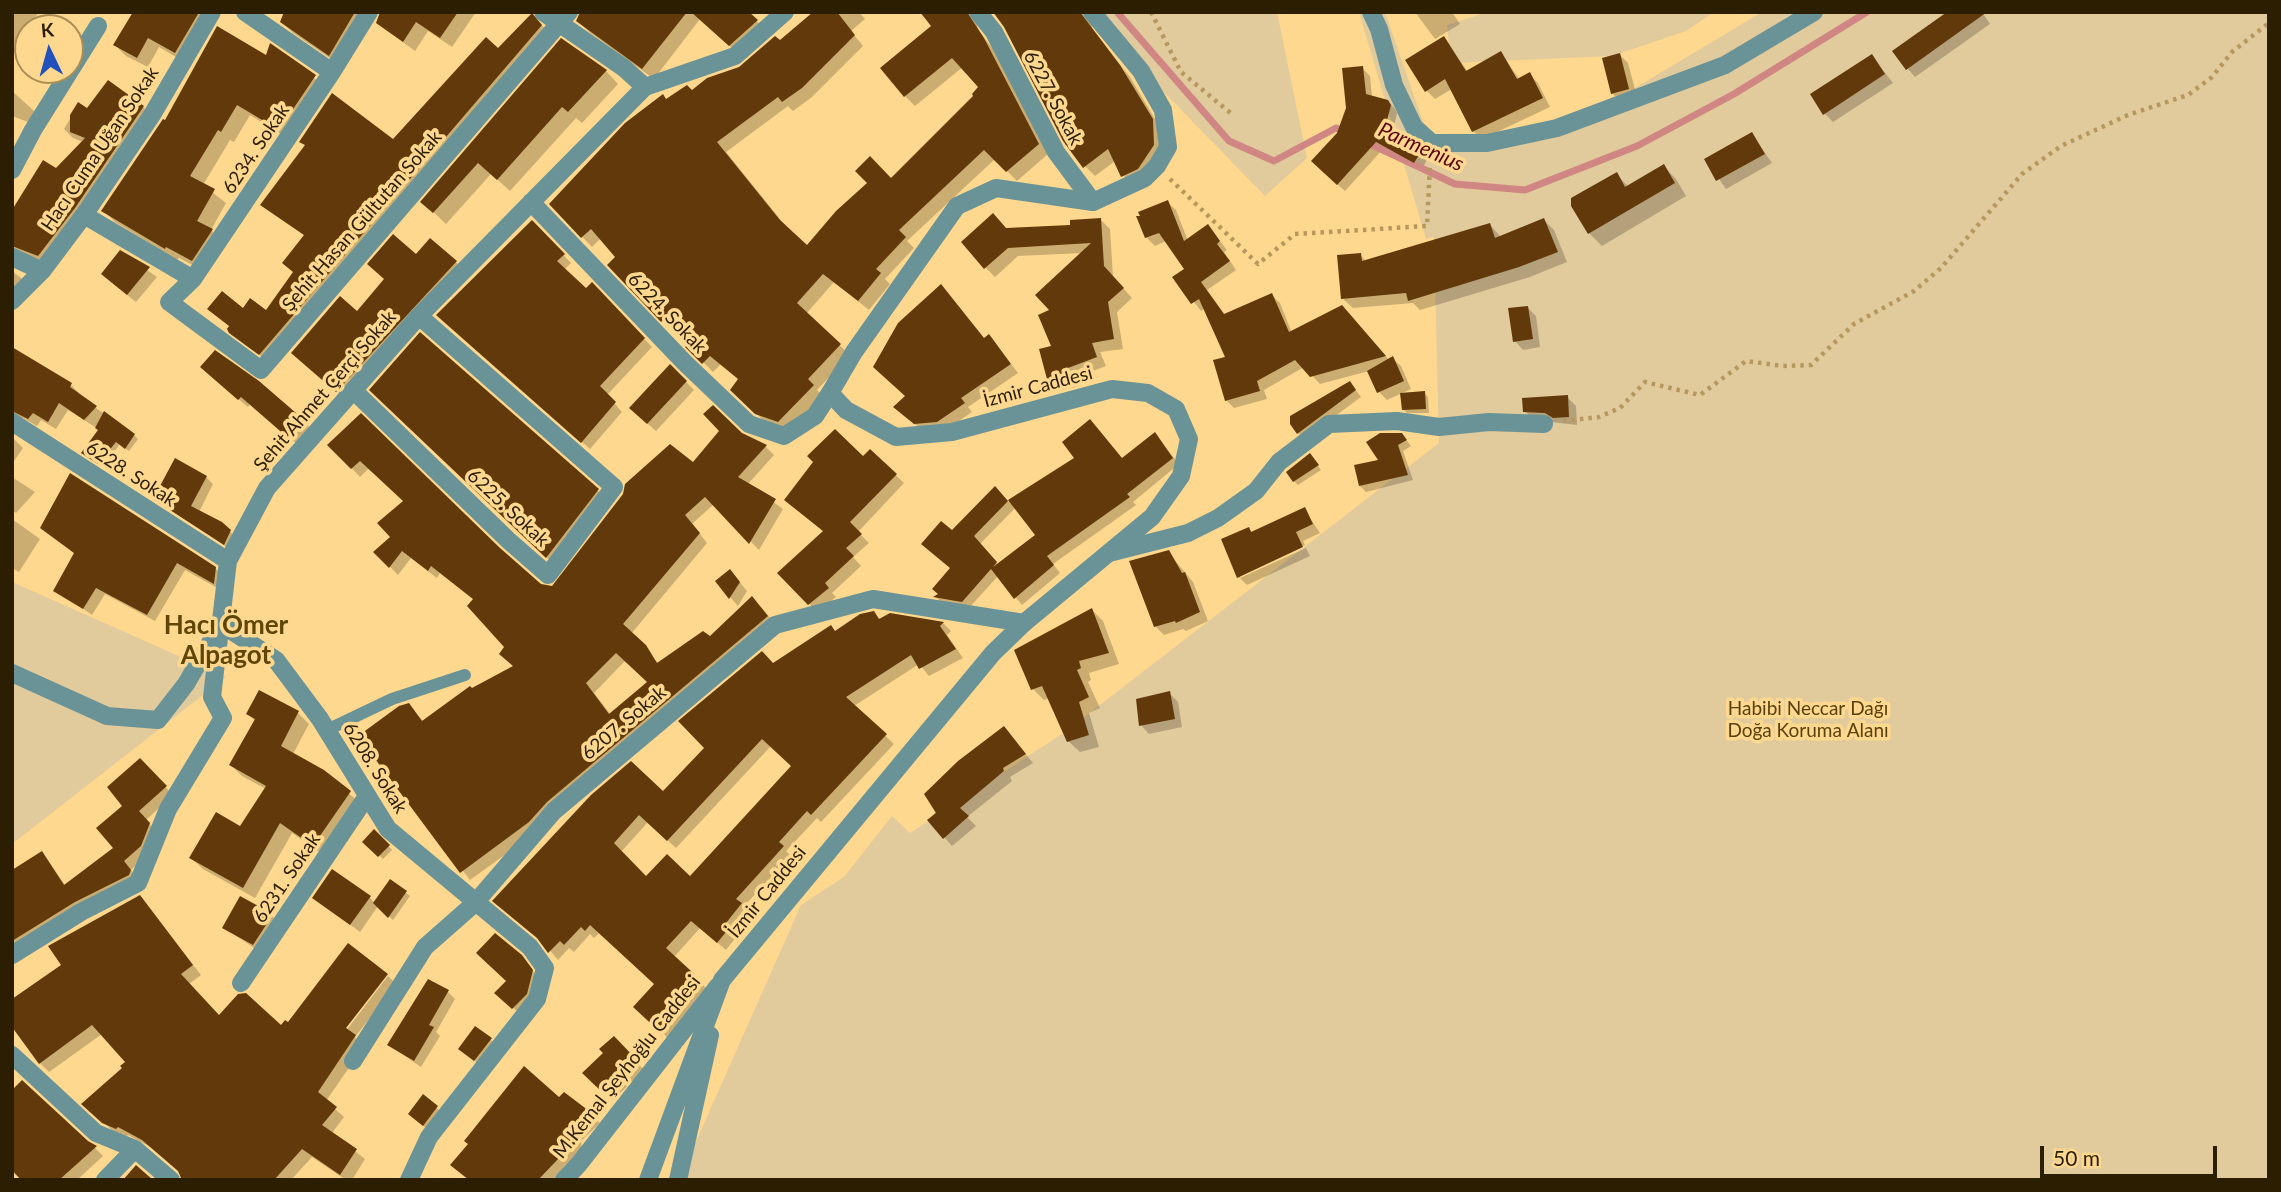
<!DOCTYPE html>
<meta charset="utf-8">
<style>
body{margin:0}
#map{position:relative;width:2281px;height:1192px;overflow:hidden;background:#fed88e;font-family:Lato,sans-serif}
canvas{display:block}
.frame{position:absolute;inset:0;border:14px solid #2c1e00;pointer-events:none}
.north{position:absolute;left:14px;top:14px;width:70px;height:70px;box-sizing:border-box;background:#fed88e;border:2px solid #aa8e55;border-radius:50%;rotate:355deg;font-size:19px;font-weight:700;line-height:28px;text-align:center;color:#2c1e00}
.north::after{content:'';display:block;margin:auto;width:24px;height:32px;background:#2251be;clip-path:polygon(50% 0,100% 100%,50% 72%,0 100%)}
.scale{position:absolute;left:2040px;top:1146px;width:177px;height:32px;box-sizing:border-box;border:4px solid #2c1e00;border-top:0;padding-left:9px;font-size:21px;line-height:24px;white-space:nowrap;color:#2c1e00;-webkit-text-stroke:5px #fed88e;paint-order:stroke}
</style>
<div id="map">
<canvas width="2281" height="1192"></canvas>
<div class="frame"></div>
<div class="north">K</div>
<div class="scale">50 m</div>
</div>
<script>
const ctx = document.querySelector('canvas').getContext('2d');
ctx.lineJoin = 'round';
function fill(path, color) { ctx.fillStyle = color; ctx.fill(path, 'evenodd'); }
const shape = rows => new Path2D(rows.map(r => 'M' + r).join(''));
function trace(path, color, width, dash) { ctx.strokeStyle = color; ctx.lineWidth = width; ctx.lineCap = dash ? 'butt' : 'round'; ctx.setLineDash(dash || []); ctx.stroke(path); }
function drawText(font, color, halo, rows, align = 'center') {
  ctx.font = font + ' Lato,sans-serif'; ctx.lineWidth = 7; ctx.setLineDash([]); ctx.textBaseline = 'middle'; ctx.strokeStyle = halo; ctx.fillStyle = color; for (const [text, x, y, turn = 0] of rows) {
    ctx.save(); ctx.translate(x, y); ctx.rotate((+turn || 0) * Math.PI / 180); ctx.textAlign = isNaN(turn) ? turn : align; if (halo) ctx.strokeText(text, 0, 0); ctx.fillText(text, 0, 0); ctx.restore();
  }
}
fill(shape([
 [1097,12,1277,12,1307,158,1265,196,1156,84],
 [1359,12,1385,12,1429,139,1456,149,1559,118,1625,94,1762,12,2269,12,2269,1180,679,1180,801,905,844,877,892,816,910,833,1065,732,1439,443,1434,237,1426,239],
 [1488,12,1714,12,1686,31,1612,56,1451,63,1447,25],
 [12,582,226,677,12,844]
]), '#e1ca9c');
fill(shape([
 [12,12,39,12,28,28,28,52,12,42],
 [135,12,209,12,186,63,159,47,148,67,126,56,115,45],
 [286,12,378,12,370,17,340,65,293,33,282,22],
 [380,12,476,12,452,47,428,31,415,51,377,23],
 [583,12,747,12,768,32,741,56,700,19,654,79,589,32,578,21],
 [816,12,859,12,865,19,851,31,863,46,812,97,793,111,788,106,726,152,788,229,807,247,892,180,976,96,980,87,963,67,915,106,905,96,933,27,922,12,981,12,976,19,978,30,994,50,1048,154,1017,181,995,159,907,241,914,248,885,279,890,284,869,310,834,282,806,314,850,355,817,390,823,396,789,431,767,424,732,390,740,380,721,364,713,372,688,347,692,342,677,326,672,330,610,265,617,257,601,238,592,247,551,204,667,101,751,66],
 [994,12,1088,12,1092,17,1092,30,1130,77,1162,131,1164,156,1132,185,1123,175,1115,161,1095,176,1085,166,1004,24],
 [1415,12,1452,12,1460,24,1435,39],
 [1982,12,1990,24,1915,77,1907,68],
 [540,23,549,34,268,361,240,340,243,310,266,312,295,273,305,236,263,205,306,146,301,141,393,142,498,50],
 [1444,38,1468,72,1501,53,1520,80,1529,74,1538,83,1550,107,1482,139,1473,131,1452,89,1435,99,1427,91],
 [271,46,327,88,292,141,250,115,234,142,230,140,203,185,226,203,211,230,223,243,204,271,179,258,177,260,115,222,103,210,266,57],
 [1620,55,1628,63,1637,97,1621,102,1612,93],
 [1872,56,1893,83,1833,122,1825,114],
 [1362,68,1370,76,1372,97,1388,101,1395,109,1397,113,1393,131,1428,158,1422,169,1384,148,1345,191,1320,169,1339,134],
 [606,71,618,84,582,123,576,118,510,191,491,174,446,224,423,202],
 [12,91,44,120,39,126,12,116],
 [78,105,88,110,143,107,153,117,48,265,12,261,12,214,83,142,73,138,64,129],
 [1752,134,1772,163,1726,189,1706,160],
 [1663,166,1676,179,1686,196,1602,246,1589,233,1616,174,1629,187],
 [1167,202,1176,210,1188,241,1208,226,1227,250,1224,252,1236,270,1207,290,1225,315,1271,295,1280,303,1292,333,1350,315,1389,360,1392,358,1401,366,1411,389,1387,400,1379,392,1369,371,1320,384,1304,367,1264,390,1267,399,1234,408,1226,400,1227,358,1205,308,1201,311,1175,278,1186,269,1166,241,1155,246,1146,237],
 [1101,220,1110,229,1113,277,1132,298,1117,312,1123,349,1100,352,1106,366,1077,377,1079,386,1059,391,1049,382,1053,347,1052,311,1083,253,1018,256,995,277,985,267,1007,229,1072,227],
 [1544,220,1554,230,1567,262,1530,277,1420,310,1413,303,1353,308,1342,298,1360,255,1367,262,1490,225,1501,237],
 [532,222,571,263,564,270,586,290,592,284,652,347,607,395,622,412,590,449,446,323],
 [430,240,465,270,346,399,301,361,357,313],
 [121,252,157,277,136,302,111,282],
 [12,271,30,285,12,307],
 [1527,307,1536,316,1540,347,1523,350,1515,341],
 [989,336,1018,373,968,407,972,412,946,430,924,431,903,415],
 [12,349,71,385,79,393,78,395,134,435,138,439,129,451,120,444,103,467,87,456,100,430,68,410,56,429,41,420,37,426,23,418,12,423],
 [670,366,694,390,656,431,640,417],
 [210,375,302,420,310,428,297,444,250,404,248,407],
 [1350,383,1361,397,1304,439,1298,433],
 [371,390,597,490,604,497,554,564],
 [1424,393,1428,397,1429,413,1407,413,1403,409],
 [1567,397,1576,406,1577,425,1534,420,1525,411],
 [361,416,499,550,540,585,552,588,693,464,741,434,766,447,774,455,748,484,783,509,759,550,714,504,692,524,707,543,631,634,659,664,710,639,761,607,776,625,538,831,470,880,360,736,408,705,424,722,515,667,507,647,474,600,440,573,437,578,411,558,398,575,376,552,393,537,405,501,369,468,360,477,330,445],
 [625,661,649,682,611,715,594,693],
 [1155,435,1179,464,1133,502,1136,505,1053,564,1060,573,1022,605,998,576,969,608,943,604,936,597,952,569,952,532,1002,496,1008,502,1077,458,1122,459],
 [1016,507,1037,535,998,565,980,544],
 [1402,435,1411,446,1403,451,1413,480,1366,492,1360,486],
 [12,437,23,448,12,464],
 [870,451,904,483,858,532,869,543,853,557,861,566,832,593,836,597,817,612,780,573,824,532,786,500,816,462,863,459],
 [1313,459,1321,470,1298,485,1294,481],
 [12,477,35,492,16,513,12,510],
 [206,477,213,484,199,512,221,523,238,539,231,550,155,499],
 [1304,509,1320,533,1303,541,1305,545,1240,574,1240,578,1238,577,1249,529,1253,533],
 [12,519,40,539,19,572,12,568],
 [51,535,215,568,223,576,221,590,185,570,155,621,105,594,92,615,56,590,75,554],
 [1306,548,1310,556,1247,585,1240,578],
 [1168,552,1193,582,1208,621,1186,631,1183,629,1164,635,1155,626],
 [738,580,747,591,738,606,717,582],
 [1092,610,1103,621,1119,664,1089,673,1091,680,1088,682,1100,708,1089,713,1099,747,1080,752,1068,741,1049,698,1044,700,1033,689],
 [873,613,881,620,891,615,943,623,951,631,947,635,963,658,929,676,919,664,854,706,894,744,821,822,817,818,786,851,791,856,743,907,749,913,734,932,737,936,726,950,700,928,674,957,710,992,669,1039,644,1015,656,984,599,933,594,938,590,934,574,952,569,948,558,960,542,941,503,909,663,794,706,748,773,665],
 [771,746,793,766,690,878,646,879,621,852,648,822,676,848],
 [1169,693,1178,702,1182,727,1149,734,1141,725],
 [298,713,309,724,293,754,323,771,361,804,325,856,292,833,255,898,203,869,191,858,240,828,266,789,242,776,231,765,256,722,248,714],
 [1004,728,1033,763,1010,777,1012,781,967,817,976,826,952,846,929,820],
 [140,761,173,795,146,820,157,832,148,854,131,870,138,880,12,956,12,872,42,853,66,886,116,848,124,806],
 [375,831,392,850,383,859,365,842],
 [390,881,410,896,393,920,378,906,360,932,314,898,369,897,375,903],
 [140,897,201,975,189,984,219,1017,342,1036,388,976,396,984,355,1037,364,1046,326,1101,344,1117,332,1133,365,1159,352,1180,346,1180,312,1157,291,1180,182,1180,180,1172,154,1149,128,1135,126,1137,114,1132,84,1104,124,1068,127,1062,102,1034,49,1072,40,1063,63,965],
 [272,916,280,924,262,953,224,928],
 [520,956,540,980,522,1016,497,993,508,981],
 [448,992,455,999,436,1032,440,1036,421,1067,389,1045],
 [614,1038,644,1070,613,1100,593,1082],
 [491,1040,499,1048,483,1068,460,1048],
 [564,1094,600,1123,581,1141,582,1150,568,1166,566,1164,553,1180,469,1180],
 [423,1097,446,1116,433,1133,418,1122],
 [12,1119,95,1148,103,1156,77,1180,23,1180,12,1172]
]), '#0003');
trace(shape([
 [1117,12,1229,141,1274,161,1336,128,1346,132],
 [1366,142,1455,184,1525,190,1637,146,1734,94,1867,12]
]), '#d08682', 7);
fill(shape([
 [133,12,194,12,198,14,175,53,148,38,137,58,113,45],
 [284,12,355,12,329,56,280,22],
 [380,12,458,12,440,38,416,22,403,42,376,23],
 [580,12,687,12,642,69,576,21],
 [691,12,749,12,758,20,729,46],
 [813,12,837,12,855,35,802,88,782,102,778,97,717,142,780,220,807,245,836,211,867,183,855,171,870,156,891,178,973,96,972,94,978,87,952,58,904,97,880,68,931,26,920,12,967,12,984,38,1039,144,1006,172,984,150,899,230,906,237,876,269,881,273,858,301,823,274,797,303,841,344,808,379,814,385,778,422,755,414,730,390,738,379,710,356,702,364,685,347,690,342,666,317,661,322,607,265,615,257,591,229,581,238,549,204,625,123,663,94,666,99,687,85,692,90,707,78,739,67,775,36,780,40],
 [993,12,1080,12,1120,65,1153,119,1154,145,1138,169,1121,177,1108,149,1083,168,1063,141,1004,27],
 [1947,12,1987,12,1906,70,1892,51],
 [532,13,542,25,259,355,229,333,227,329,229,326,207,309,222,291,243,308,250,298,266,310,293,272,282,263,304,235,260,205,305,145,299,142,332,93,393,139,486,37,498,48],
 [217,26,266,55,270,43,316,75,279,130,237,105,221,132,218,130,190,176,215,189,197,221,213,229,192,261,166,247,165,249,101,211,163,119,165,120],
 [1444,36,1466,71,1501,51,1517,79,1530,72,1543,98,1472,132,1445,79,1425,92,1405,60],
 [561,38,607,70,568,112,562,107,497,180,478,163,433,213,420,202],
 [1620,53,1629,89,1611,94,1602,58],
 [1872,54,1885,74,1823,115,1810,94],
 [1363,66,1366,94,1388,100,1391,105,1386,124,1422,150,1414,163,1376,142,1337,185,1311,161,1337,133,1346,108,1342,68],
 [108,80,144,106,75,208,38,256,12,246,12,210,43,160,56,168,85,138,70,132,70,115,78,102,87,108],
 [1752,132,1765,154,1716,181,1704,159],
 [1664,164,1675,183,1588,234,1571,206,1571,198,1617,172,1625,187],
 [1168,200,1184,241,1208,224,1220,241,1217,244,1230,261,1201,282,1224,314,1272,293,1289,332,1342,305,1386,356,1310,377,1295,360,1257,381,1260,391,1225,401,1213,360,1225,357,1199,299,1191,304,1172,277,1184,269,1159,233,1145,238,1136,216,1140,216,1138,212],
 [993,213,1006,228,1070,225,1070,220,1101,218,1104,266,1124,288,1108,302,1114,339,1092,343,1097,357,1068,368,1070,377,1048,383,1039,349,1051,346,1038,315,1049,310,1035,295,1091,243,1008,248,984,269,961,242],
 [1544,218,1558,252,1519,267,1408,301,1406,293,1341,299,1337,255,1361,253,1362,261,1490,223,1495,238],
 [532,220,565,254,557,261,586,288,592,282,645,338,600,386,616,402,581,443,436,315],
 [393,234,416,254,430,238,457,261,336,392,291,353,340,296,357,311,384,279,367,264],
 [120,250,150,267,127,295,101,274],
 [941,284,984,338,989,334,1011,364,961,398,965,403,937,422,914,424,893,407,905,396,873,367,898,323],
 [1528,306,1533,339,1513,342,1508,308],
 [420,332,599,489,546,558,369,390],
 [12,347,72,383,70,387,97,406,84,420,59,403,48,422,33,413,28,419,12,411],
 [215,350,259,381,303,419,287,437,241,397,238,400,200,367],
 [1393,356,1404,381,1377,393,1367,371],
 [670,364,687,381,647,424,629,408],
 [1350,381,1356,390,1297,434,1290,424,1290,416],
 [1425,391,1426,409,1402,410,1400,393],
 [1568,395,1569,417,1553,418,1545,413,1523,412,1522,398],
 [713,405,742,433,767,445,738,477,776,499,749,544,705,497,685,515,700,533,623,624,646,645,657,663,703,631,710,636,752,596,768,616,547,802,529,822,460,873,358,736,399,706,409,703,422,721,470,686,472,688,513,666,499,654,504,647,467,606,473,599,431,566,428,571,402,551,389,568,373,552,390,537,377,523,403,501,360,461,351,469,327,445,361,413,500,548,541,584,552,586,623,494,625,484,670,444,693,462,719,431,703,414],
 [616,653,647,682,609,714,586,683],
 [104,411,135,434,125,449,116,442,98,464,81,453,98,430,95,428],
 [1090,419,1122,458,1155,432,1173,458,1127,494,1130,497,1047,556,1054,565,1014,599,991,569,962,602,933,597,938,594,932,589,950,568,921,544,941,521,952,530,995,486,1008,501,974,536,997,562,993,567,1035,535,1008,500,1074,458,1062,442],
 [835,429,863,456,870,449,897,474,850,522,862,534,846,548,854,556,825,583,829,588,808,605,777,573,823,531,784,500,813,462,807,456],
 [1380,433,1402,433,1407,440,1398,445,1408,475,1359,486,1354,465,1378,460,1366,442],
 [1310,453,1319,465,1293,482,1286,472],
 [175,458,207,476,191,506,222,522,231,530,224,545,153,499],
 [70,473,216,567,214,584,177,563,147,615,96,588,83,609,53,591,74,553,40,528],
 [1305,507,1313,524,1296,532,1303,547,1237,578,1221,539,1249,527,1251,532],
 [1169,550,1182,573,1185,572,1200,612,1176,623,1175,621,1154,627,1129,561],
 [730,569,740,582,729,599,715,581],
 [1092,608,1109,653,1079,661,1081,668,1077,670,1089,697,1079,702,1089,735,1067,742,1042,686,1031,690,1014,650],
 [874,611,879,619,890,613,944,622,940,626,956,649,919,669,911,655,846,697,887,734,811,815,807,811,779,842,784,846,736,899,742,903,726,923,730,927,717,943,691,921,666,948,703,982,660,1032,633,1007,654,984,590,925,585,931,581,927,564,945,560,941,548,953,537,938,492,901,591,795,631,761,663,791,704,748,678,721,762,651,773,663,831,625,835,631,860,614],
 [762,739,791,766,690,876,667,854,646,876,614,843,639,815,667,841],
 [259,690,299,711,281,746,324,770,351,791,313,846,280,823,243,888,189,858,216,812,240,826,266,786,229,765,255,719,246,714],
 [1170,691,1175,719,1139,726,1136,699],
 [1004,726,1026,754,1003,768,1004,771,960,808,969,816,943,839,927,820,936,813,924,794,958,761],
 [140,758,167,786,139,811,150,823,141,846,124,861,131,870,129,875,75,902,12,941,12,870,42,851,64,885,113,848,96,828,122,806,107,787],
 [374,829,390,845,378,857,362,842],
 [332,869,371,896,350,925,312,898],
 [390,879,407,891,388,918,373,903],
 [140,895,193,965,181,974,219,1015,238,994,246,993,281,1025,285,1020,288,1022,348,943,388,974,346,1028,356,1035,318,1092,337,1107,322,1125,357,1149,340,1175,302,1149,274,1180,182,1180,178,1171,142,1140,118,1127,116,1129,102,1123,81,1104,122,1068,120,1066,125,1062,92,1025,39,1064,12,1027,12,999,61,965,48,946],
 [240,896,273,914,253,945,222,928],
 [495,933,522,955,533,970,527,994,512,1009,494,993,506,981,476,953],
 [428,979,449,990,429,1025,434,1027,414,1061,387,1045],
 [475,1026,492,1038,474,1061,458,1049],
 [614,1036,637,1060,603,1093,582,1073,603,1053,599,1049],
 [524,1066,559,1097,564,1092,593,1114,574,1133,579,1137,538,1180,469,1180,450,1165,468,1144,464,1141],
 [22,1080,88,1141,97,1146,59,1180,21,1180,12,1170,12,1090],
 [423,1094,438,1106,423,1126,408,1114],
 [136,1165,153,1180,123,1180]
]), '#62390a');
trace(shape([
 [1151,12,1181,72,1233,115],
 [1170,179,1258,264,1295,234,1427,226,1430,163],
 [1563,421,1599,417,1620,408,1645,382,1700,395,1746,361,1783,366,1811,365,1854,324,1914,291,1941,268,2022,174,2061,146,2128,115,2188,95,2212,77,2232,52,2269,23]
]), '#b6985e', 4.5, [3.5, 5]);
trace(shape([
 [327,730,392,699,465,675]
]), '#6a9397', 12);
trace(shape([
 [245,12,332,72],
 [369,12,332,72,193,279,169,302,261,370,569,12],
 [543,12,624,68,645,87],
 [978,12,994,32,1056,152,1093,202],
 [1371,12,1379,29,1394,85,1414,127,1432,143,1487,143,1557,128,1725,65,1814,12],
 [12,170,33,130,98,26],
 [531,202,685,363,749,424,784,436,815,416,830,393],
 [84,215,193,279],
 [12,257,42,271],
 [12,301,42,271,84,215,152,115,212,12],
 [354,391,508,540,548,575,614,487,419,316],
 [12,422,228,561],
 [1109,553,1188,533,1218,518,1256,491,1279,462,1329,424,1397,421,1439,427,1489,422,1544,424],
 [12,673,107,716,158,720,186,684,221,624,276,660,320,719,388,829,530,947,545,968,537,999,429,1137,409,1180],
 [12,955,81,912,138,883,168,809,223,718,212,697,228,561,267,488,419,316,645,87,735,56,785,12],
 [241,983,367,796],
 [12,1055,96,1133,135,1149,105,1180],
 [353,1061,425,947,475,903,554,811,775,625,873,599,1024,623],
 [135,1149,171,1180],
 [564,1180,579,1164,718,986]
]), '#6a9397', 18);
trace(shape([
 [648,1180,722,980,993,653,1024,623,1152,517,1181,476,1189,439,1176,409,1148,393,1112,389,952,432,896,437,846,410,830,393,854,352,957,206,996,188,1093,202,1145,178,1157,166,1168,147,1163,110,1141,71,1092,12],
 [678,1180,710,1035]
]), '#6a9397', 18);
drawText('19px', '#2c1e00', '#fed88e', [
 ["6227. Sokak",1053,98,62],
 ["Hacı Cuma Uğan Sokak",100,149,-56],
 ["6234. Sokak",256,149,-56],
 ["Şehit Hasan Gültutan Sokak",362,221,-49],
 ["6224. Sokak",667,313,46],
 ["İzmir Caddesi",1038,387,-15],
 ["Şehit Ahmet Çerçi Sokak",325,391,-49],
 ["6228. Sokak",131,474,33],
 ["6225. Sokak",508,508,43],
 ["6207. Sokak",624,723,-40],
 ["6208. Sokak",375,768,58],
 ["6231. Sokak",287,878,-56],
 ["İzmir Caddesi",767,892,-51],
 ["M.Kemal Şeyhoğlu Caddesi",627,1067,-52]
]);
drawText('19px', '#59420e', '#fed88e', [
 ["Habibi Neccar Dağı",1808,709],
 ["Doğa Koruma Alanı",1808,731]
]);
drawText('italic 21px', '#5f030e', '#fed88e', [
 ["Parmenius",1421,147,24]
]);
drawText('bold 26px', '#604606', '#fed88e', [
 ["Hacı Ömer",226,626],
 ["Alpagot",226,656]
]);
</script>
